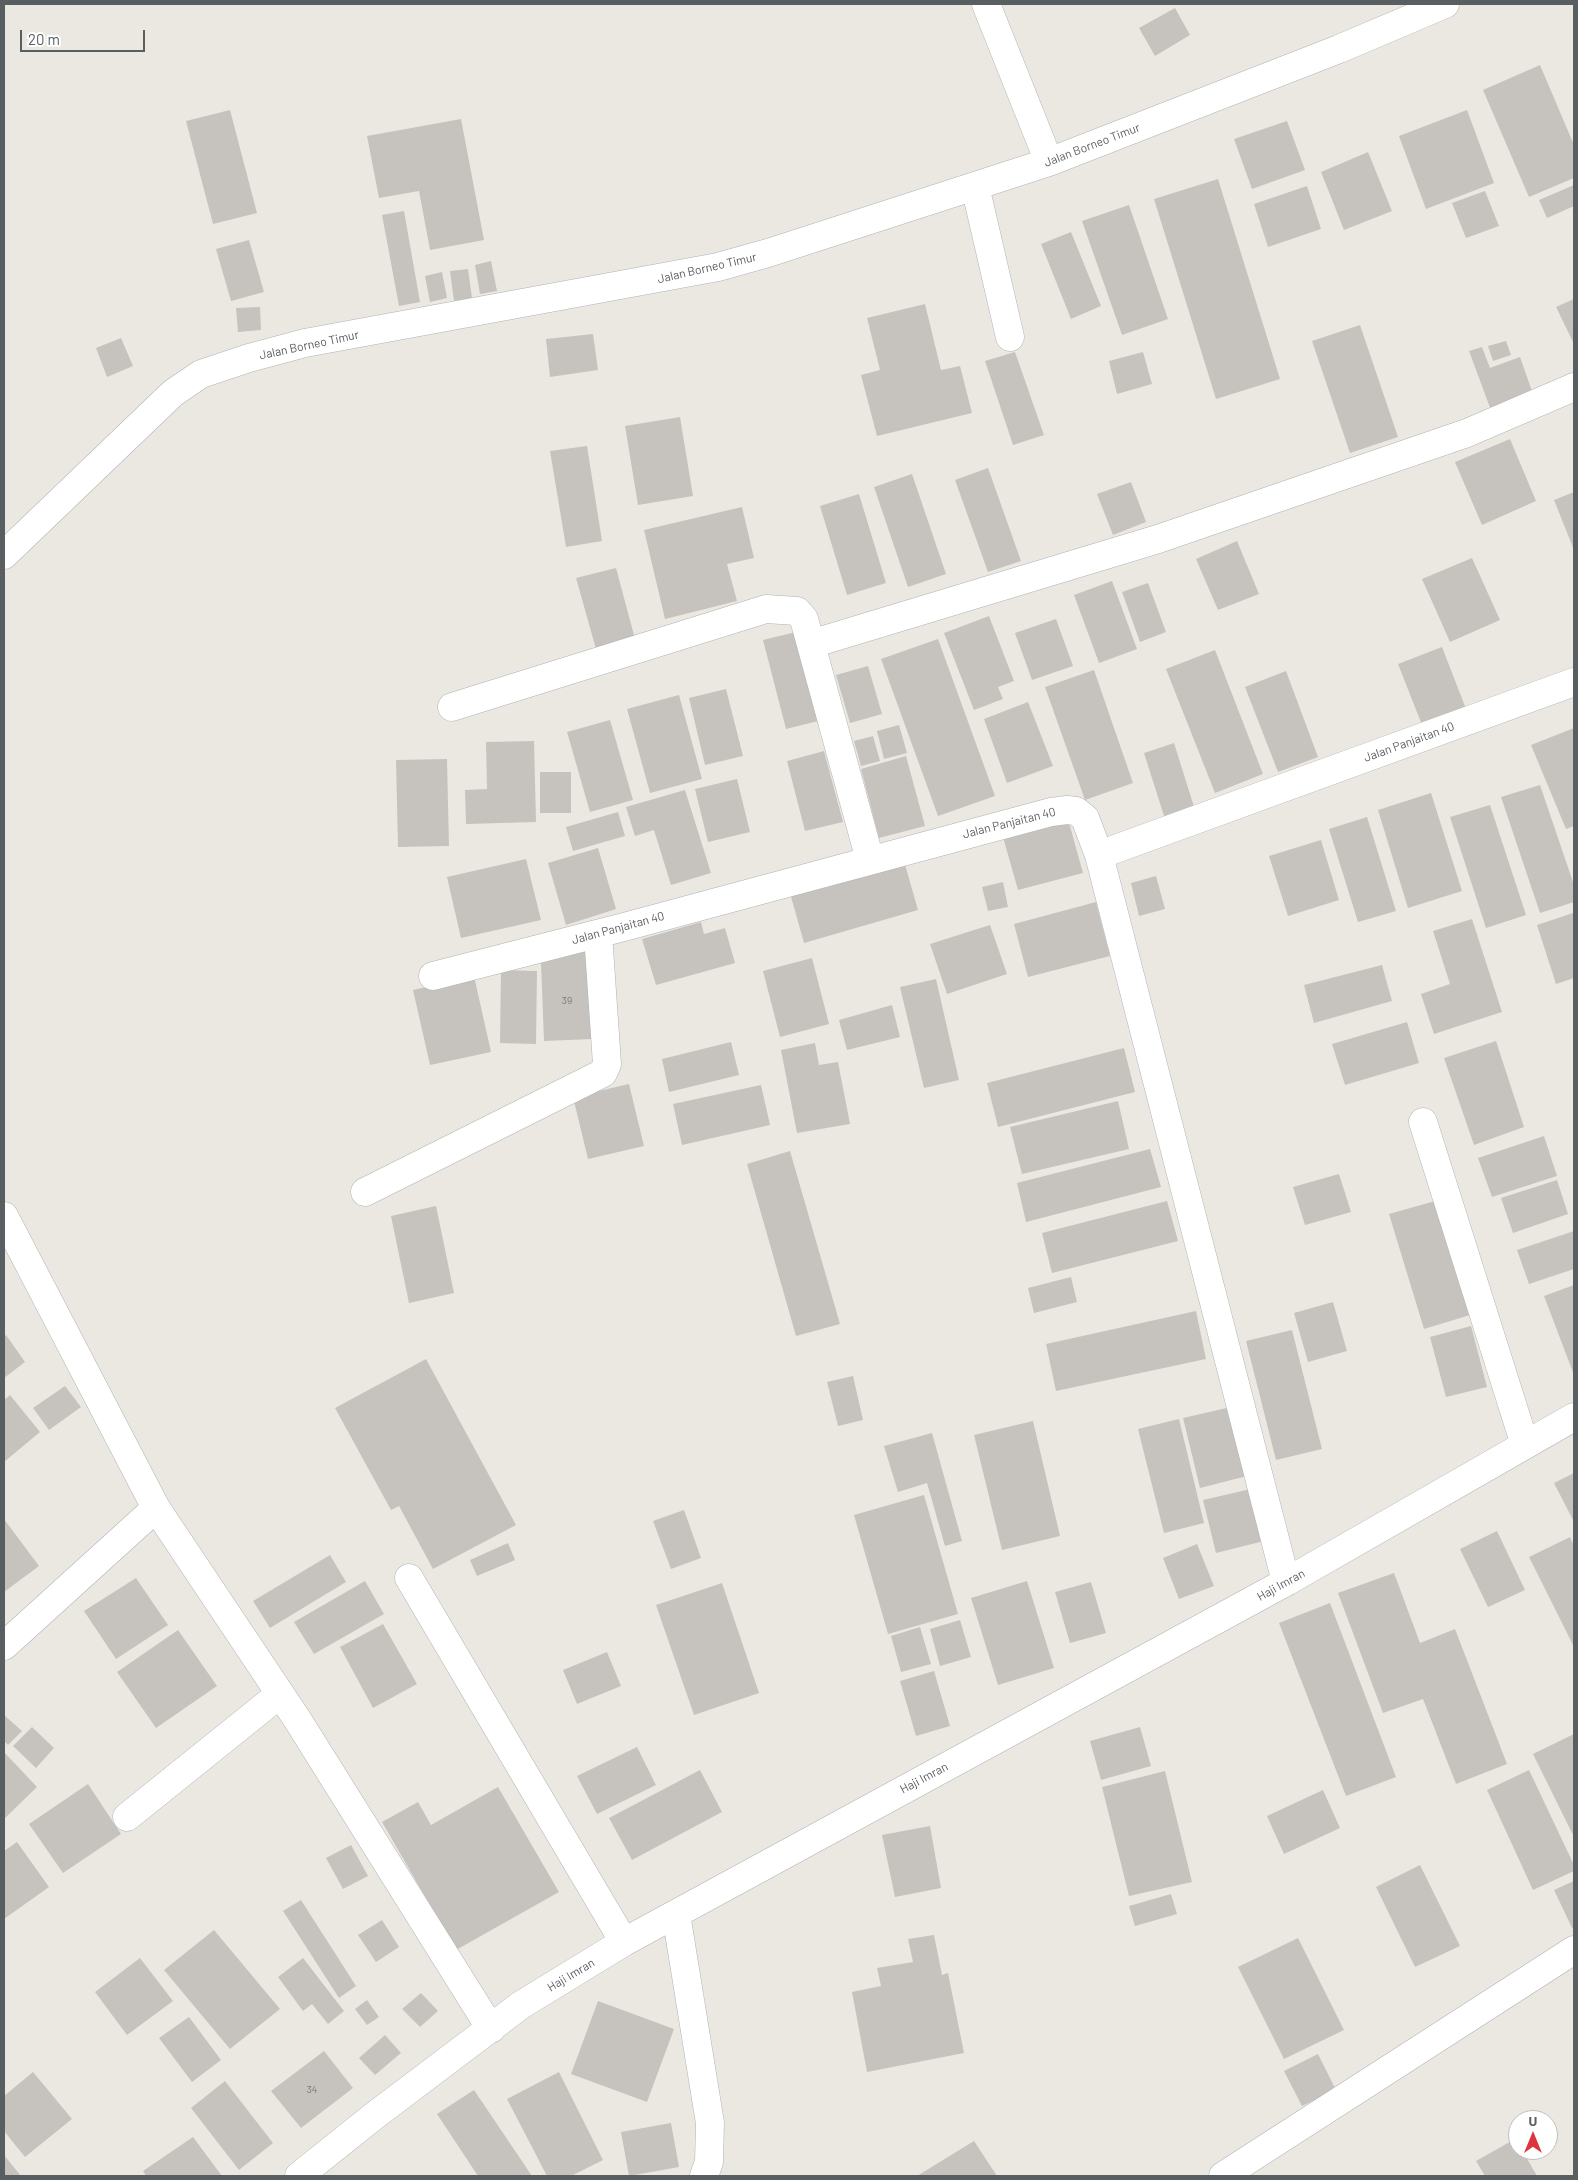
<!DOCTYPE html>
<style>
body{margin:0}
#map{position:relative;width:1578px;height:2180px;overflow:hidden;background:#ebe8e1;font-family:Barlow,sans-serif}
canvas{display:block}
.frame{position:absolute;inset:0;border:5px solid #595e61;pointer-events:none}
.north{position:absolute;left:1508px;top:2110px;width:50px;height:50px;box-sizing:border-box;background:#fff;border:1px solid #bdbfc0;border-radius:50%;rotate:0deg;font-size:14px;font-weight:700;line-height:20px;text-align:center;color:#595e61}
.north::after{content:'';display:block;margin:auto;width:18px;height:22px;background:#dd353e;clip-path:polygon(50% 0,100% 100%,50% 72%,0 100%)}
.scale{position:absolute;left:20px;top:30px;width:125px;height:22px;box-sizing:border-box;border:2px solid #595e61;border-top:0;padding-left:6px;font-size:15px;line-height:18px;white-space:nowrap;color:#595e61;-webkit-text-stroke:4px #fff;paint-order:stroke}
</style>
<div id="map">
<canvas width="1578" height="2180"></canvas>
<div class="frame"></div>
<div class="north">U</div>
<div class="scale">20 m</div>
</div>
<script>
const ctx = document.querySelector('canvas').getContext('2d');
ctx.lineJoin = 'round';
function fill(path, color) { ctx.fillStyle = color; ctx.fill(path, 'evenodd'); }
const shape = rows => new Path2D(rows.map(r => 'M' + r).join(''));
function trace(path, color, width, dash) { ctx.strokeStyle = color; ctx.lineWidth = width; ctx.lineCap = dash ? 'butt' : 'round'; ctx.setLineDash(dash || []); ctx.stroke(path); }
function drawText(font, color, halo, rows, align = 'center') {
  ctx.font = font + ' Barlow,sans-serif'; ctx.lineWidth = 4; ctx.setLineDash([]); ctx.textBaseline = 'middle'; ctx.strokeStyle = halo; ctx.fillStyle = color; for (const [text, x, y, turn = 0] of rows) {
    ctx.save(); ctx.translate(x, y); ctx.rotate((+turn || 0) * Math.PI / 180); ctx.textAlign = isNaN(turn) ? turn : align; if (halo) ctx.strokeText(text, 0, 0); ctx.fillText(text, 0, 0); ctx.restore();
  }
}
fill(shape([
 [1175,8,1190,35,1155,56,1139,28],
 [1540,65,1574,145,1574,178,1529,197,1483,90],
 [230,110,257,213,213,224,186,121],
 [1467,110,1494,183,1426,209,1399,136],
 [461,119,484,240,430,250,419,191,379,198,367,136],
 [1287,121,1305,170,1252,189,1234,139],
 [1368,152,1392,211,1344,230,1321,172],
 [1218,179,1280,379,1216,399,1154,199],
 [1574,185,1574,206,1547,218,1539,200],
 [1307,186,1321,229,1268,247,1254,204],
 [1485,191,1499,226,1466,238,1452,203],
 [1129,205,1168,319,1122,335,1082,221],
 [404,211,420,302,399,306,382,215],
 [1071,232,1101,306,1071,319,1041,244],
 [249,240,264,292,231,301,216,249],
 [491,261,497,291,480,294,475,265],
 [468,269,472,298,454,301,450,271],
 [442,272,447,298,430,302,425,276],
 [1574,299,1574,344,1556,307],
 [925,304,941,370,960,366,972,413,877,436,861,375,880,370,867,318],
 [260,307,261,330,238,332,236,308],
 [1360,325,1398,437,1350,453,1312,341],
 [593,334,598,370,550,377,546,339],
 [121,338,133,366,107,377,96,348],
 [1506,341,1511,355,1493,361,1488,346],
 [1482,347,1490,368,1520,357,1534,397,1492,413,1469,351],
 [1015,352,1044,435,1013,445,985,361],
 [1143,352,1152,384,1117,394,1109,361],
 [680,417,693,496,638,505,625,426],
 [1510,439,1536,501,1482,525,1455,462],
 [587,446,602,541,566,547,550,451],
 [988,468,1021,561,988,572,955,480],
 [912,474,946,574,908,587,874,487],
 [1131,482,1146,522,1113,535,1097,494],
 [1574,492,1574,550,1554,500],
 [859,494,886,583,847,595,820,506],
 [742,507,754,558,727,564,737,601,665,619,644,530],
 [1237,541,1259,594,1218,610,1196,559],
 [1472,558,1500,620,1450,642,1422,579],
 [616,568,635,639,596,649,576,578],
 [1112,581,1137,649,1099,663,1074,595],
 [1148,583,1166,632,1140,642,1122,592],
 [989,616,1014,681,998,687,1003,699,974,710,944,633],
 [1056,619,1073,666,1032,680,1015,633],
 [800,631,822,720,786,729,763,640],
 [938,639,995,796,938,816,881,659],
 [1442,647,1468,714,1424,730,1398,664],
 [1215,650,1263,774,1215,793,1166,669],
 [868,666,882,714,850,723,836,675],
 [1094,670,1133,783,1085,800,1045,687],
 [1286,671,1318,757,1278,772,1245,687],
 [726,689,743,756,705,765,689,698],
 [679,695,702,779,650,793,627,709],
 [1028,702,1053,766,1007,783,984,719],
 [610,720,633,800,590,812,567,732],
 [899,725,907,753,884,759,877,731],
 [1574,728,1574,826,1566,829,1531,745],
 [873,736,880,761,861,766,854,741],
 [534,741,536,822,466,824,465,790,487,789,486,742],
 [1174,743,1195,810,1165,819,1144,753],
 [824,751,843,822,805,831,787,761],
 [906,756,925,826,879,838,861,769],
 [447,759,449,846,398,847,396,760],
 [540,772,571,772,571,813,540,813],
 [737,779,750,832,708,842,695,789],
 [1540,785,1574,885,1574,902,1540,913,1501,797],
 [685,790,711,873,671,885,654,830,635,836,626,807],
 [1431,793,1462,891,1408,908,1378,810],
 [1490,805,1526,915,1486,928,1450,817],
 [618,812,625,836,573,851,566,827],
 [1367,817,1396,911,1358,922,1329,829],
 [1068,819,1083,873,1018,890,1003,837],
 [1321,840,1339,900,1288,916,1269,856],
 [598,848,616,909,566,925,548,863],
 [526,859,541,920,461,938,447,877],
 [904,861,918,910,804,943,790,893],
 [1156,876,1165,909,1139,916,1131,883],
 [1003,882,1008,907,988,911,982,887],
 [1096,902,1110,956,1028,977,1014,924],
 [1573,913,1574,978,1556,984,1537,925],
 [1472,919,1502,1012,1434,1034,1421,994,1450,984,1433,931],
 [701,922,704,934,725,928,735,963,656,985,642,939],
 [990,925,1007,974,947,994,930,944],
 [590,949,593,1039,544,1041,541,963],
 [812,958,829,1024,780,1037,763,971],
 [1382,965,1392,1001,1314,1023,1304,985],
 [501,970,537,971,536,1044,500,1043],
 [474,976,491,1052,430,1065,413,990],
 [936,979,959,1080,924,1088,900,987],
 [892,1005,900,1037,847,1050,839,1020],
 [1407,1022,1419,1063,1345,1085,1332,1044],
 [1496,1041,1524,1127,1474,1145,1444,1058],
 [731,1042,739,1075,669,1092,662,1059],
 [815,1043,819,1065,838,1062,850,1124,797,1133,781,1050],
 [1124,1048,1135,1092,998,1127,987,1083],
 [629,1084,644,1146,588,1159,573,1097],
 [761,1085,770,1125,682,1145,673,1104],
 [1118,1101,1129,1149,1022,1174,1010,1127],
 [1544,1136,1557,1176,1492,1197,1478,1158],
 [1150,1149,1161,1187,1026,1222,1017,1183],
 [790,1151,840,1324,796,1336,747,1164],
 [1339,1174,1351,1212,1305,1225,1293,1187],
 [1557,1180,1568,1214,1513,1233,1501,1198],
 [1167,1201,1178,1241,1052,1273,1042,1233],
 [1435,1201,1470,1315,1424,1329,1389,1214],
 [436,1206,454,1293,409,1303,391,1216],
 [1574,1231,1574,1269,1529,1284,1517,1250],
 [1071,1277,1077,1302,1034,1313,1028,1288],
 [1574,1285,1574,1375,1544,1296],
 [1333,1302,1347,1351,1308,1362,1294,1313],
 [1196,1311,1206,1359,1056,1391,1046,1344],
 [1471,1326,1487,1387,1446,1397,1430,1337],
 [1292,1330,1322,1449,1276,1460,1246,1341],
 [6,1335,25,1362,4,1378,4,1337],
 [426,1359,516,1525,433,1569,399,1506,391,1510,335,1408],
 [853,1376,863,1420,838,1426,827,1382],
 [65,1386,81,1407,49,1430,33,1408],
 [10,1395,40,1432,4,1462,4,1400],
 [1231,1407,1247,1476,1200,1488,1183,1418],
 [1179,1419,1204,1523,1164,1533,1138,1429],
 [1033,1421,1060,1536,1002,1550,974,1435],
 [932,1433,962,1541,945,1546,927,1483,898,1492,884,1446],
 [1574,1473,1574,1522,1554,1483],
 [1255,1488,1268,1540,1216,1553,1203,1500],
 [924,1495,958,1614,888,1634,854,1515],
 [684,1510,701,1558,671,1569,653,1521],
 [4,1519,39,1566,4,1592],
 [1497,1531,1525,1590,1488,1607,1460,1549],
 [1570,1537,1574,1546,1574,1647,1529,1557],
 [508,1543,515,1560,477,1576,470,1560],
 [1197,1544,1214,1586,1179,1599,1163,1558],
 [330,1555,346,1582,270,1628,253,1601],
 [1394,1573,1420,1643,1455,1629,1507,1764,1456,1784,1423,1699,1383,1713,1338,1593],
 [136,1578,168,1625,116,1659,84,1611],
 [365,1581,384,1614,314,1654,294,1622],
 [1027,1581,1054,1668,998,1685,971,1598],
 [1091,1582,1106,1633,1070,1643,1055,1592],
 [722,1583,759,1693,694,1715,656,1605],
 [1330,1603,1396,1777,1346,1796,1279,1623],
 [960,1620,971,1657,940,1666,930,1629],
 [383,1624,417,1684,373,1708,340,1647],
 [920,1627,931,1664,901,1672,891,1636],
 [178,1630,217,1686,156,1728,117,1672],
 [607,1652,621,1686,577,1704,563,1670],
 [934,1671,950,1726,916,1736,900,1681],
 [4,1715,22,1731,8,1745,4,1741],
 [32,1727,54,1748,36,1768,13,1746],
 [1140,1727,1151,1766,1101,1780,1090,1741],
 [1574,1734,1574,1837,1533,1754],
 [637,1747,656,1785,597,1814,577,1776],
 [4,1752,37,1787,5,1818,4,1816],
 [700,1770,722,1812,632,1860,609,1818],
 [1529,1770,1574,1865,1574,1871,1533,1890,1487,1790],
 [1165,1771,1192,1882,1129,1896,1102,1787],
 [88,1784,121,1834,63,1873,29,1824],
 [498,1787,559,1892,456,1950,382,1822,418,1802,431,1825],
 [1323,1790,1340,1828,1284,1854,1267,1816],
 [930,1826,941,1888,895,1897,882,1835],
 [17,1842,49,1887,4,1919,4,1851],
 [351,1845,368,1876,343,1889,326,1858],
 [1420,1865,1460,1946,1415,1967,1376,1887],
 [1574,1881,1574,1927,1572,1928,1554,1890],
 [1171,1894,1177,1914,1135,1926,1129,1906],
 [301,1900,356,1986,339,1998,283,1911],
 [382,1920,399,1947,376,1962,358,1935],
 [214,1930,280,2009,230,2049,164,1970],
 [934,1935,942,1975,948,1973,964,2053,867,2072,852,1992,881,1986,877,1968,913,1962,908,1939],
 [1298,1938,1344,2030,1284,2059,1238,1967],
 [140,1958,173,2001,127,2035,95,1992],
 [303,1958,344,2011,328,2024,312,2004,303,2011,278,1977],
 [421,1993,438,2011,420,2027,402,2009],
 [367,2000,379,2017,367,2025,355,2009],
 [598,2001,674,2029,647,2102,571,2074],
 [189,2017,221,2060,192,2082,159,2038],
 [385,2035,401,2053,375,2075,359,2058],
 [324,2051,353,2088,301,2128,271,2091],
 [1318,2054,1336,2090,1302,2106,1284,2071],
 [33,2072,72,2119,25,2157,4,2131,4,2096],
 [559,2072,603,2160,571,2176,547,2176,507,2099],
 [225,2081,273,2143,239,2170,191,2108],
 [474,2090,532,2176,478,2176,437,2114],
 [671,2123,679,2167,629,2176,621,2132],
 [193,2137,222,2176,146,2176,143,2171],
 [1515,2139,1518,2143,1518,2150,1522,2150,1537,2176,1485,2176,1476,2161],
 [974,2141,997,2176,917,2176],
 [4,2155,21,2176,4,2176]
]), '#c6c3be');
const minor = shape([
 [986,4,1049,162],
 [975,186,1010,337],
 [4,555,173,393,201,374,249,358,305,343,718,267,768,253,1049,162,1339,49,1445,4],
 [811,644,1158,539,1467,433,1574,387],
 [452,707,766,609,797,611,804,619,870,860],
 [1099,855,1286,1582],
 [433,976,624,927,1051,812,1067,810,1076,811,1085,818,1099,855,1574,682],
 [1423,1122,1525,1445],
 [365,1192,603,1073,607,1064,598,934],
 [4,1216,156,1508,297,1719,491,2029],
 [409,1578,624,1942],
 [4,1646,156,1508],
 [127,1817,280,1694],
 [676,1914,710,2123,709,2162,704,2176],
 [299,2176,374,2116,521,2005,624,1942,1286,1582,1574,1417],
 [1223,2176,1574,1950]
]);
trace(minor, '#aeb2b6', 29);
trace(minor, '#fff', 28);
drawText('10px', '#747778', null, [
 ["39",567,1001],
 ["34",312,2090]
]);
drawText('12px', '#595e61', '#fff', [
 ["Jalan Borneo Timur",1092,145,-21],
 ["Jalan Borneo Timur",707,268,-13],
 ["Jalan Borneo Timur",309,345,-12],
 ["Jalan Panjaitan 40",1409,742,-20],
 ["Jalan Panjaitan 40",1009,823,-14],
 ["Jalan Panjaitan 40",618,928,-15],
 ["Haji Imran",1281,1585,-29],
 ["Haji Imran",924,1778,-28],
 ["Haji Imran",571,1975,-31]
]);
</script>
